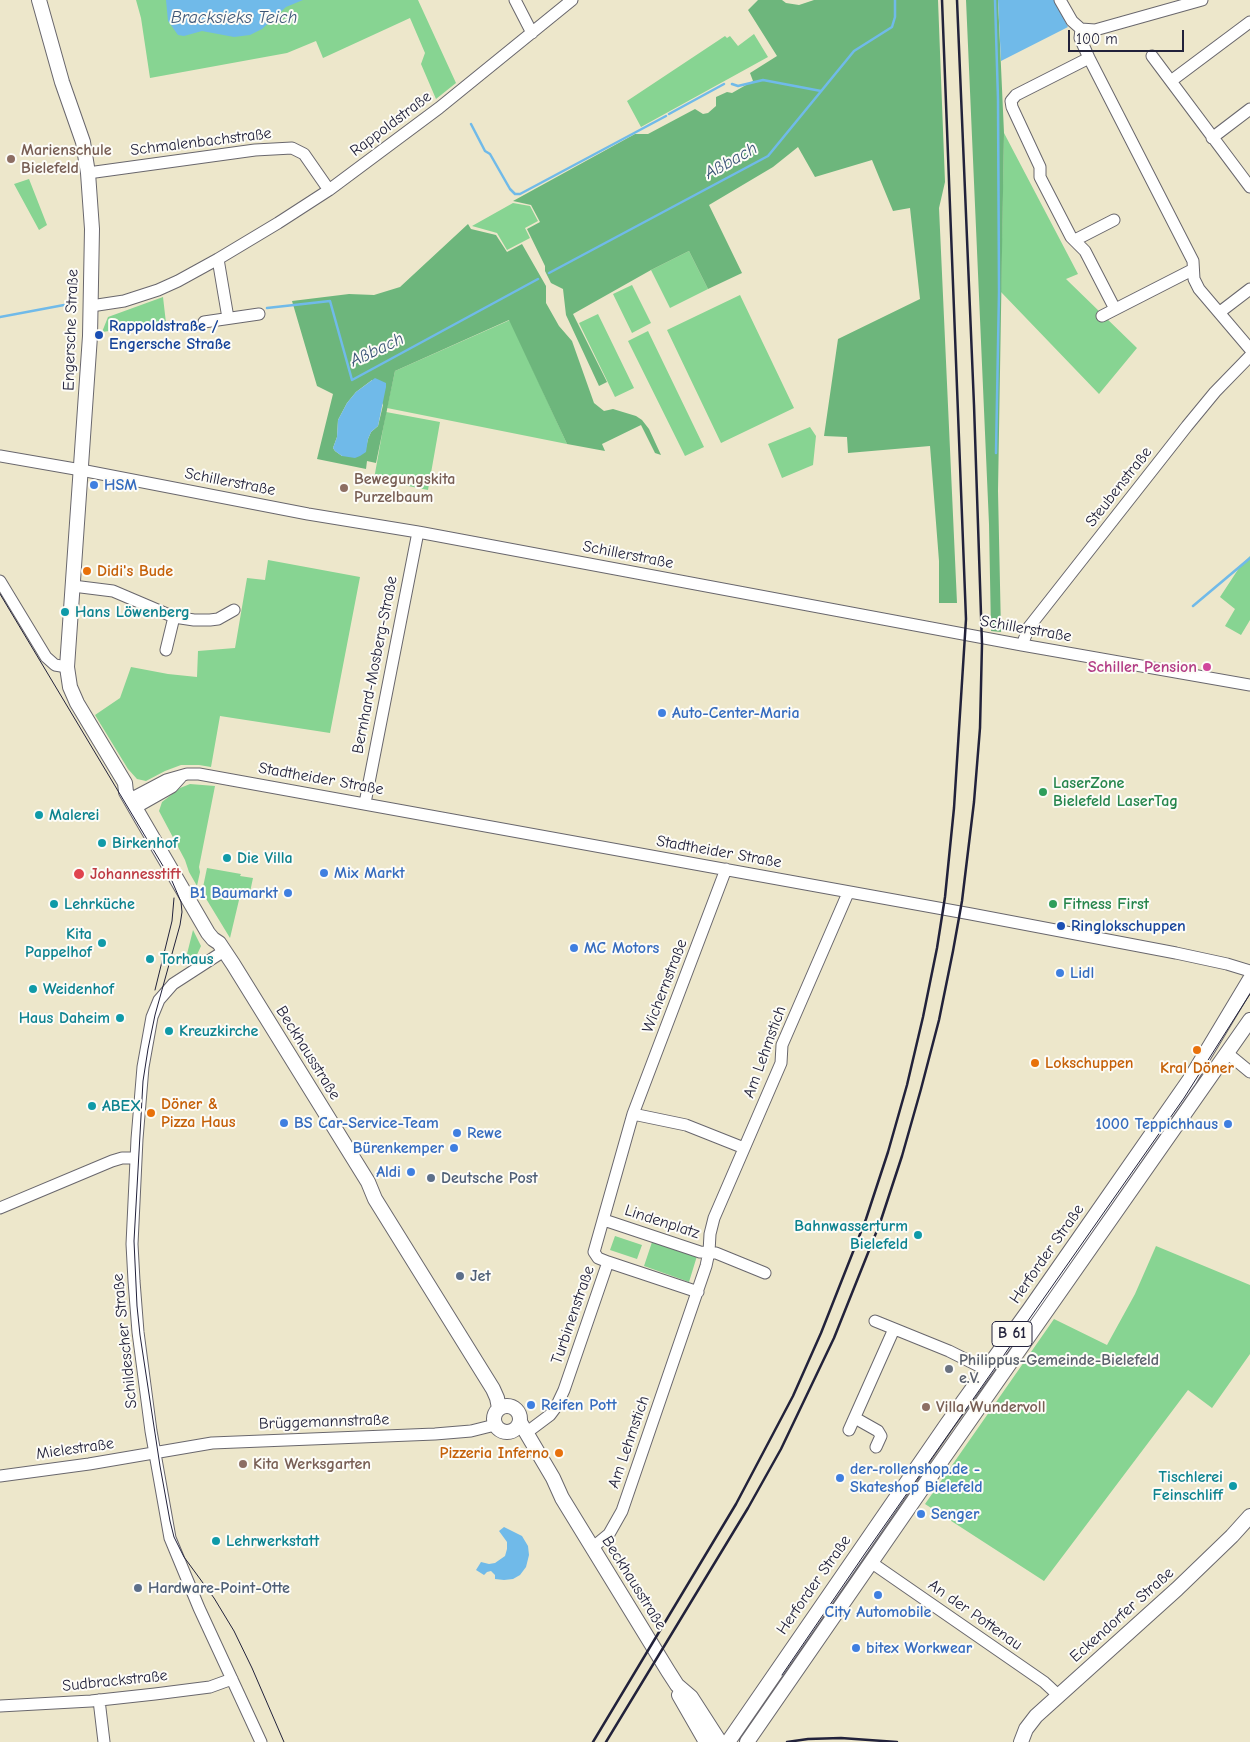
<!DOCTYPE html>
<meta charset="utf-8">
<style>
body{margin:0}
#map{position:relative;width:1250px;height:1742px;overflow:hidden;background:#ede7cb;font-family:"Comic Neue",sans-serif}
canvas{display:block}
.scale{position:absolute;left:1068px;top:30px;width:116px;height:22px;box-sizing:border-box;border:2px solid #22223b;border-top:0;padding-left:6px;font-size:15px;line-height:18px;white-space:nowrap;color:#22223b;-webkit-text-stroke:4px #fdfcf7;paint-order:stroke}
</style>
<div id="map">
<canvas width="1250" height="1742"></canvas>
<div class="scale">100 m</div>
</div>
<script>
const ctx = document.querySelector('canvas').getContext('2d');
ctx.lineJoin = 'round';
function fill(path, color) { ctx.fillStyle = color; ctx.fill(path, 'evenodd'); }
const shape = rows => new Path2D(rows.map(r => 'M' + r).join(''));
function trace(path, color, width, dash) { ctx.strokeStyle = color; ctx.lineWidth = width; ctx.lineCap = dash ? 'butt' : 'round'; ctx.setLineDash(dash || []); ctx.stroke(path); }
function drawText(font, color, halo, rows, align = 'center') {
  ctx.font = font + ' "Comic Neue",sans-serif'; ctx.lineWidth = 4; ctx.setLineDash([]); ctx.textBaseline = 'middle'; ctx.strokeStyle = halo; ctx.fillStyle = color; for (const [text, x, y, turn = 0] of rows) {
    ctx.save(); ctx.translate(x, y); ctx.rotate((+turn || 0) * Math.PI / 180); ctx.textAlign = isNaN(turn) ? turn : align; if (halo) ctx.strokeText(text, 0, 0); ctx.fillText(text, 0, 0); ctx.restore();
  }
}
fill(shape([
 [136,0,418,0,456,83,436,99,421,64,425,53,410,18,323,58,316,41,287,53,150,78,141,18],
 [754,34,768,57,641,127,627,101,725,36,727,38,730,36,738,46],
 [1004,133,1078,274,1066,279,1137,348,1099,394,1001,292],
 [29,179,47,225,39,230,14,184],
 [513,203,530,206,538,221,525,228,530,238,507,250,497,233,472,226],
 [689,251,708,289,670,308,651,270],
 [632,285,651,323,632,333,613,294],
 [740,295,794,408,721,443,667,330],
 [163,297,166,323,102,332,108,317],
 [598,314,634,388,615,397,579,323],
 [510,320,567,444,387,408,395,371],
 [648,331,704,447,685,456,628,341],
 [386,412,440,422,428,490,374,479],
 [810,427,816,436,813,465,782,478,768,444],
 [1250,556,1250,620,1241,635,1225,626,1235,609,1220,597,1239,568],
 [268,560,360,577,330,733,220,716,211,767,199,765,181,765,165,771,146,781,137,779,128,769,95,715,120,698,131,667,168,674,197,677,198,651,235,648,247,578,265,580],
 [190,784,215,786,199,867,200,872,197,886,189,872,185,860,159,811,162,802,180,788],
 [207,868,241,874,240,876,253,878,250,892,239,900,230,938,202,892],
 [193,930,201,946,196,957,186,964,185,962],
 [615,1236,642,1245,637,1259,610,1250],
 [652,1242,697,1256,689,1282,644,1266],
 [1156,1246,1250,1285,1250,1354,1212,1408,1188,1390,1044,1581,925,1504,1054,1319,1107,1345,1135,1294]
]), '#87d492');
fill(shape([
 [758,0,782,0,786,3,799,5,814,0,938,0,945,182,939,208,957,603,939,603,939,561,930,446,848,453,847,437,824,436,838,339,920,299,910,208,893,211,872,160,815,177,798,147,773,167,709,205,742,273,708,289,689,251,651,270,573,314,607,382,599,386,566,315,563,289,551,283,545,271,545,266,527,229,540,222,531,205,513,201,635,134,648,134,695,109,703,114,708,113,716,106,716,97,727,92,732,93,753,81,750,73,777,56,748,10],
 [966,0,998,0,1004,133,998,491,1001,632,991,631,989,524],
 [468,224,471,229,496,235,507,252,522,244,546,286,546,303,559,326,572,341,594,403,604,411,613,409,636,416,642,420,649,429,661,455,655,453,641,425,602,444,605,451,567,444,509,320,395,371,376,463,367,461,366,469,317,459,333,394,317,386,292,301,349,294,374,295,400,287],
 [372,380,383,405,378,426,371,432,368,439,365,452,342,456,335,451,333,448,337,437,338,420,347,403,356,392]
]), '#6db67c');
fill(shape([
 [166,0,303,0,286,7,262,29,250,35,234,37,202,31,184,36,178,35,168,21],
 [998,0,1054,0,1068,27,1001,61],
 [375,378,386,383,386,387,378,426,371,432,368,439,366,452,360,456,355,458,342,456,335,451,333,448,337,437,338,420,347,403,356,392],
 [504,1527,522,1536,528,1546,529,1555,526,1567,520,1575,513,1579,504,1580,495,1579,495,1575,491,1571,487,1572,484,1575,476,1570,481,1562,489,1564,495,1563,505,1556,507,1549,507,1542,499,1531]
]), '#70bae9');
trace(shape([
 [995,0,998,99,999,292,996,453],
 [732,84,738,86,763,80,821,91],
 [669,114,724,84],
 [471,124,485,151,490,154,510,189,515,194,520,194,666,116],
 [549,273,768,156,854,51,892,27,895,17,895,0],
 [267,308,330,301,352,380,538,279],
 [0,317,64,305],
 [1193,606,1250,558]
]), '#70bae9', 2.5);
const minor = shape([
 [515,0,532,33],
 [1060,0,1072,21,1081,29,1095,30,1202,0],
 [1081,29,1080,38,1089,58,1193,261,1194,279,1199,289,1250,349],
 [1152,56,1250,187],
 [1089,58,1016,95,1011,101,1012,107,1040,167,1040,177,1071,237,1085,251,1115,309],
 [1171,81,1250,22],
 [1212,138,1250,109],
 [88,173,255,150,292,148,304,154,329,190],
 [1075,240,1114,220],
 [218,259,228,318],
 [91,306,124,301,158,290,178,281,218,259,278,223,329,190,439,108,572,0],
 [1220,312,1250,289],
 [1102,316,1192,270],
 [204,322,259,314],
 [0,456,81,470,308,514,418,532,1022,645,1250,685],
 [0,581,46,657,55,665,67,667],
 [73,586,113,591,174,617,194,620,210,620,218,619,234,610],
 [1022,645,1029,627,1187,426,1215,392,1250,356],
 [166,650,174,617],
 [130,799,166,780,187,774,199,774,971,914,1176,953,1227,964,1250,971],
 [365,803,418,532],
 [135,808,172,787,182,776],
 [224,951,173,984,159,1000,152,1017,143,1067,137,1139,132,1244,134,1281,138,1332,151,1431,170,1538,199,1608,261,1742],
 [1227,1053,1250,1072],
 [633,1114,686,1125,744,1148],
 [0,1208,112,1161,122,1158,136,1158],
 [604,1220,700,1252,716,1253,765,1273],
 [608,1262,698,1292],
 [875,1321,949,1351,987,1370],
 [855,1418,878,1431,881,1436,876,1447],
 [849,1430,894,1329],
 [526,1433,550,1415,556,1407,564,1390,608,1262,598,1258,594,1252,633,1114,726,869],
 [0,1476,89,1464,212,1443,435,1434,471,1431,495,1425],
 [592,1548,609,1534,622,1511,706,1266,709,1252,710,1234,714,1218,781,1063,782,1045,848,893],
 [872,1563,1044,1682,1058,1695],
 [99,1700,104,1742],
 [0,1706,91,1701,155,1694,210,1687,232,1679]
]);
const major = shape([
 [39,0,62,82,83,142,88,173,92,229,90,336,67,667,70,687,77,703,125,783,126,792,208,933,213,939,219,943,233,964,368,1182,375,1199,493,1389,497,1398,499,1408],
 '494 1419a13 13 0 1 1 26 0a13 13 0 1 1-26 0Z',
 [520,1422,553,1478,562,1498,668,1671,677,1685,691,1697,720,1742],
 [679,1695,706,1742],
 [728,1742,947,1424,1029,1310,1190,1079,1250,979],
 [747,1742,919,1493,1250,1020],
 [1021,1742,1026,1729,1036,1716,1177,1589,1232,1536,1250,1516]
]);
trace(minor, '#69676d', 13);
trace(major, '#69676d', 16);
trace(minor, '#fff', 11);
trace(major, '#fff', 14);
trace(shape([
 [0,594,172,881,181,902,182,912,180,925,155,1015,148,1049,143,1081,134,1241,137,1306,140,1335,160,1466,170,1521,174,1537,184,1557,214,1598,234,1631,252,1668,284,1742],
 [155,990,172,921,174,898],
 [782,1675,866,1552,1184,1098,1250,994]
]), '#22223b', 1);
trace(shape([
 [593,1742,736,1504,793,1396,821,1333,866,1219,888,1152,907,1085,923,1017,937,948,945,897,954,808,966,619,942,0],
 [606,1742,748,1508,781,1449,834,1338,880,1223,902,1156,921,1089,939,1020,953,951,962,901,974,802,980,728,982,644,974,405,957,0],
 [787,1742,808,1739,841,1738,897,1742]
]), '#22223b', 2.5);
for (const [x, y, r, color] of [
 [11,159,5,"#8d6e63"],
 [99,335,5,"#1a4fb4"],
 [94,485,5,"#3f7fe0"],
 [344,488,5,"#8d6e63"],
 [87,571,5,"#e8710a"],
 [65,612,5,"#0f9aa8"],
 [1207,667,5,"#d1479c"],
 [662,713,5,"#3f7fe0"],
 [1043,792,5,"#2e9e5b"],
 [39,815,5,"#0f9aa8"],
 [102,843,5,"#0f9aa8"],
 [227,858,5,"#0f9aa8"],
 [324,873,5,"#3f7fe0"],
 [79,874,6,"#e0444e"],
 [288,893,5,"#3f7fe0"],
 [54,904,5,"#0f9aa8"],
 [1053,904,5,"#2e9e5b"],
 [1061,926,5,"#1a4fb4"],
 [102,943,5,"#0f9aa8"],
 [574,948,5,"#3f7fe0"],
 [150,959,5,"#0f9aa8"],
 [1060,973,5,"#3f7fe0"],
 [33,989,5,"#0f9aa8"],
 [120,1018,5,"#0f9aa8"],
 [169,1031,5,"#0f9aa8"],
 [1197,1050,5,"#e8710a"],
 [1035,1063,5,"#e8710a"],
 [92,1106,5,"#0f9aa8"],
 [151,1113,5,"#e8710a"],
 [284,1123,5,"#3f7fe0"],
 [1228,1124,5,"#3f7fe0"],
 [457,1133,5,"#3f7fe0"],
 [454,1148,5,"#3f7fe0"],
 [411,1172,5,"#3f7fe0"],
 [431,1178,5,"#5c6f8a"],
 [918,1235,5,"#0f9aa8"],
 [460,1276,5,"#5c6f8a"],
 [949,1369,5,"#6b7280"],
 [531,1405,5,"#3f7fe0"],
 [926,1407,5,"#8d6e63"],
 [559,1453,5,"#e8710a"],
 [243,1464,5,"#8d6e63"],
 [840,1478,5,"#3f7fe0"],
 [1233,1486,5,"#0f9aa8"],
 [921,1514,5,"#3f7fe0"],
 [216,1541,5,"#0f9aa8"],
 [138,1588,5,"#5c6f8a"],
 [878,1595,5,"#3f7fe0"],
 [856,1648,5,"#3f7fe0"]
]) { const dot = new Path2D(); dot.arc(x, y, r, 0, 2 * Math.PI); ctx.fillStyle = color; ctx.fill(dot); trace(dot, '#fdfcf7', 2); }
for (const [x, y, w] of [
 [1012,1334,40]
]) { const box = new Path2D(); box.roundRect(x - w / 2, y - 12.5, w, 25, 4); ctx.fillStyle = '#fdfcf7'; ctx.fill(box); trace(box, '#22223b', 1); }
drawText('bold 15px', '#22223b', null, [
 ["B 61",1012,1334]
]);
drawText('16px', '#22223b', '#fdfcf7', [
 ["Rappoldstraße",391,124,-37],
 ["Schmalenbachstraße",201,142,-7],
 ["Engersche Straße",71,330,-88],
 ["Schillerstraße",230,482,11],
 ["Steubenstraße",1119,487,-52],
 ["Schillerstraße",628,555,11],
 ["Schillerstraße",1026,629,10],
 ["Bernhard-Mosberg-Straße",375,665,-79],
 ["Stadtheider Straße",321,779,10],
 ["Stadtheider Straße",719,852,10],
 ["Wichernstraße",665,986,-69],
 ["Am Lehmstich",765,1052,-70],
 ["Beckhausstraße",308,1053,58],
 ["Lindenplatz",662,1222,18],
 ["Herforder Straße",1047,1254,-55],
 ["Turbinenstraße",573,1315,-71],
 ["Schildescher Straße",125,1341,-96],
 ["Brüggemannstraße",324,1422,-2],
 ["Am Lehmstich",629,1442,-71],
 ["Mielestraße",75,1449,-8],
 ["Beckhausstraße",634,1583,58],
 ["Herforder Straße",814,1585,-55],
 ["An der Pottenau",975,1615,35],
 ["Eckendorfer Straße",1122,1615,-42],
 ["Sudbrackstraße",115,1681,-6]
]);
drawText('bold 16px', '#785e54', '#fdfcf7', [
 ["Marienschule",21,150],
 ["Bielefeld",21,168],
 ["Bewegungskita",354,479],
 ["Purzelbaum",354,497],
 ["Villa Wundervoll",936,1407],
 ["Kita Werksgarten",253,1464]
], 'left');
drawText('bold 16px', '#164399', '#fdfcf7', [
 ["Rappoldstraße /",109,326],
 ["Engersche Straße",109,344],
 ["Ringlokschuppen",1071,926]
], 'left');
drawText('bold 16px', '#366cbe', '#fdfcf7', [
 ["HSM",104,485],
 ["Auto-Center-Maria",672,713],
 ["Mix Markt",334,873],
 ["B1 Baumarkt",278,893,"right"],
 ["MC Motors",584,948],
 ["Lidl",1070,973],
 ["BS Car-Service-Team",294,1123],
 ["1000 Teppichhaus",1218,1124,"right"],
 ["Rewe",467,1133],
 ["Bürenkemper",444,1148,"right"],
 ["Aldi",401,1172,"right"],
 ["Reifen Pott",541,1405],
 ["der-rollenshop.de -",850,1469],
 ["Skateshop Bielefeld",850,1487],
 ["Senger",931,1514],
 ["City Automobile",878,1612,"center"],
 ["bitex Workwear",866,1648]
], 'left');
drawText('bold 16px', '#c56008', '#fdfcf7', [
 ["Didi's Bude",97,571],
 ["Lokschuppen",1045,1063],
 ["Kral Döner",1197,1068,"center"],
 ["Döner &",161,1104],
 ["Pizza Haus",161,1122],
 ["Pizzeria Inferno",549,1453,"right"]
], 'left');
drawText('bold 16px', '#0d838f', '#fdfcf7', [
 ["Hans Löwenberg",75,612],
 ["Malerei",49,815],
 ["Birkenhof",112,843],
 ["Die Villa",237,858],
 ["Lehrküche",64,904],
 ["Kita",92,934,"right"],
 ["Pappelhof",92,952,"right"],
 ["Torhaus",160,959],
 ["Weidenhof",43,989],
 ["Haus Daheim",110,1018,"right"],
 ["Kreuzkirche",179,1031],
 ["ABEX",102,1106],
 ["Bahnwasserturm",908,1226,"right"],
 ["Bielefeld",908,1244,"right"],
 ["Tischlerei",1223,1477,"right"],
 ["Feinschliff",1223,1495,"right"],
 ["Lehrwerkstatt",226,1541]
], 'left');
drawText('bold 16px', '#b23c85', '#fdfcf7', [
 ["Schiller Pension",1197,667]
], 'right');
drawText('bold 16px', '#27864d', '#fdfcf7', [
 ["LaserZone",1053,783],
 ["Bielefeld LaserTag",1053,801],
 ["Fitness First",1063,904]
], 'left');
drawText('bold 16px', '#be3a42', '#fdfcf7', [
 ["Johannesstift",90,874]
], 'left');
drawText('bold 16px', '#4e5e75', '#fdfcf7', [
 ["Deutsche Post",441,1178],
 ["Jet",470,1276],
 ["Hardware-Point-Otte",148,1588]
], 'left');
drawText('bold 16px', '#5b616d', '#fdfcf7', [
 ["Philippus-Gemeinde-Bielefeld",959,1360],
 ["e.V.",959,1378]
], 'left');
drawText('italic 18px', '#3d5778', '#fdfcf7', [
 ["Bracksieks Teich",234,18],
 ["Aßbach",731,161,-29],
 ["Aßbach",377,350,-25]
]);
</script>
